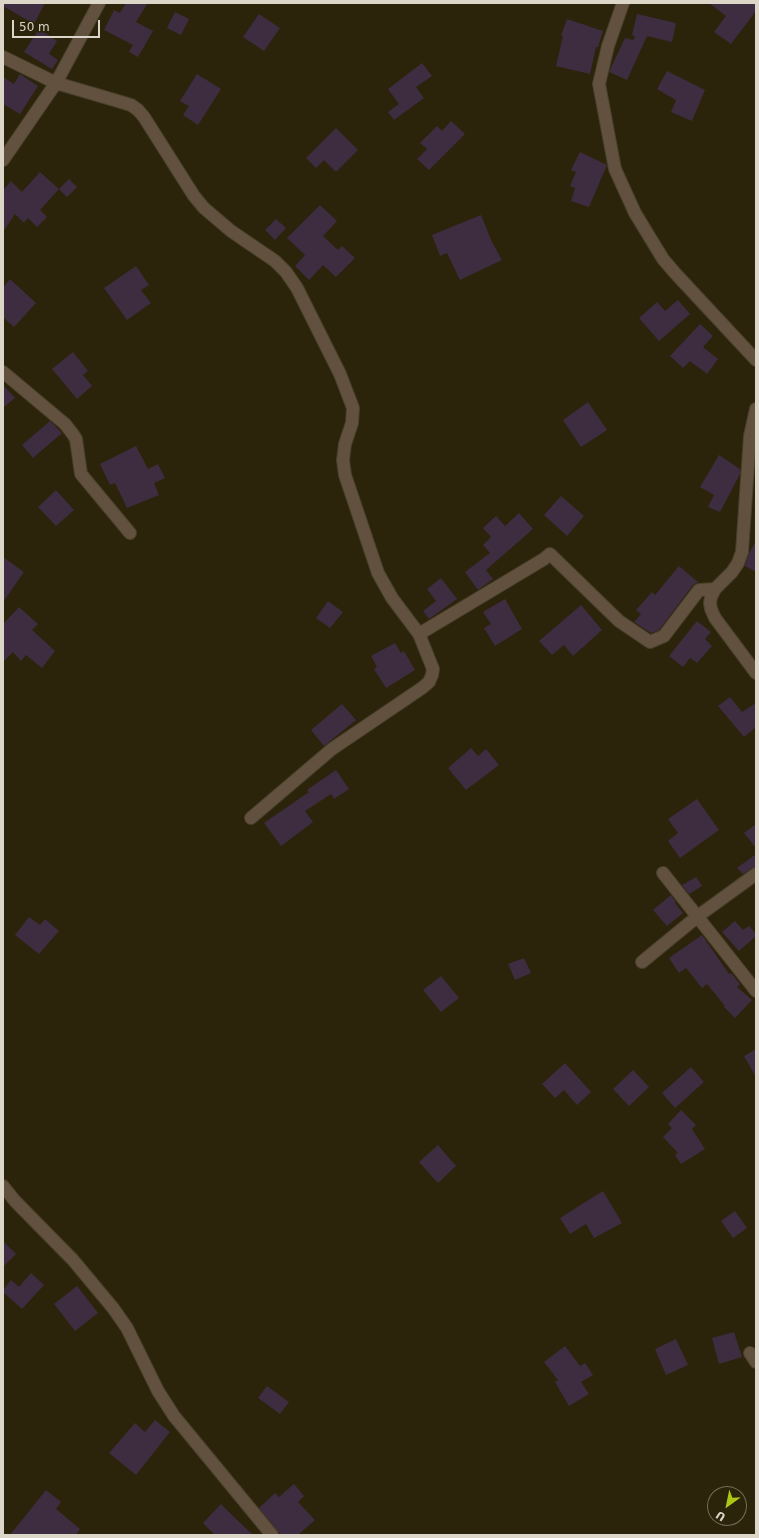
<!DOCTYPE html>
<style>
body{margin:0}
#map{position:relative;width:759px;height:1538px;overflow:hidden;background:#2c230b;font-family:"DejaVu Sans",sans-serif}
canvas{display:block}
.frame{position:absolute;inset:0;border:4px solid #dbd6c8;pointer-events:none}
.north{position:absolute;left:707px;top:1486px;width:40px;height:40px;box-sizing:border-box;background:#2c230b;border:1px solid #726b57;border-radius:50%;rotate:213deg;font-size:11px;font-weight:700;line-height:16px;text-align:center;color:#dbd6c8}
.north::after{content:'';display:block;margin:auto;width:14px;height:18px;background:#abc614;clip-path:polygon(50% 0,100% 100%,50% 72%,0 100%)}
.scale{position:absolute;left:12px;top:20px;width:88px;height:18px;box-sizing:border-box;border:2px solid #dbd6c8;border-top:0;padding-left:5px;font-size:12px;line-height:14px;white-space:nowrap;color:#dbd6c8;-webkit-text-stroke:3px #2c230b;paint-order:stroke}
</style>
<div id="map">
<canvas width="759" height="1538"></canvas>
<div class="frame"></div>
<div class="north">U</div>
<div class="scale">50 m</div>
</div>
<script>
const ctx = document.querySelector('canvas').getContext('2d');
ctx.lineJoin = 'round';
function fill(path, color) { ctx.fillStyle = color; ctx.fill(path, 'evenodd'); }
const shape = rows => new Path2D(rows.map(r => 'M' + r).join(''));
function trace(path, color, width, dash) { ctx.strokeStyle = color; ctx.lineWidth = width; ctx.lineCap = dash ? 'butt' : 'round'; ctx.setLineDash(dash || []); ctx.stroke(path); }
fill(shape([
 [3,3,45,3,34,24,3,6],
 [126,3,148,3,136,22,153,31,138,57,129,52,133,45,104,30,114,10,120,13],
 [709,3,756,3,756,11,731,44,714,32,726,16],
 [175,12,189,19,181,35,167,28],
 [259,14,280,28,264,51,243,37],
 [637,14,676,23,672,42,647,36,627,80,609,72,625,38,633,40,635,37,632,35],
 [567,19,603,31,598,47,596,47,590,74,556,66,563,36,561,36],
 [39,29,57,41,49,54,58,60,52,69,24,52],
 [422,63,432,76,416,87,424,98,394,120,388,112,399,104,388,89],
 [667,71,705,90,692,121,671,112,676,100,657,89],
 [20,74,38,86,20,114,3,104,3,77,14,84],
 [197,74,221,89,198,125,183,115,189,106,180,101],
 [451,121,465,134,429,170,417,159,427,149,420,143,437,126,442,131],
 [336,128,358,150,336,172,324,160,316,168,306,158],
 [580,152,607,165,589,207,571,201,575,188,570,186,576,172,571,170],
 [40,172,59,189,40,210,47,217,37,227,28,218,24,223,15,214,3,232,3,190,11,181,22,192],
 [69,179,77,187,67,197,59,189],
 [320,205,337,221,323,236,338,250,342,246,355,258,336,277,323,265,309,280,295,266,305,255,287,238],
 [481,215,492,242,502,260,460,280,447,253,440,256,432,235],
 [276,219,286,228,275,240,265,230],
 [136,266,149,285,141,290,151,303,127,320,104,288],
 [10,279,36,303,14,327,3,317,3,287],
 [678,300,690,314,659,341,639,318,657,302,665,311],
 [700,324,713,336,703,347,718,359,707,374,690,361,683,368,670,356],
 [73,352,88,371,83,375,92,386,77,399,52,369],
 [3,385,15,398,3,408],
 [588,402,607,430,581,447,563,420],
 [50,421,62,433,33,458,22,445],
 [136,446,148,469,158,464,165,478,154,483,159,495,127,508,115,483,110,485,100,464],
 [719,455,740,469,740,474,720,512,708,507,714,495,700,487],
 [56,490,74,510,56,526,38,507],
 [561,496,584,516,567,536,544,515],
 [519,513,533,529,486,570,493,579,478,590,465,572,490,553,483,545,491,537,483,528,496,516,505,526],
 [756,541,756,572,745,566,749,553],
 [3,557,24,572,3,602],
 [679,566,698,582,693,585,659,630,651,633,634,622,641,614,636,610,652,592,655,595],
 [441,578,457,599,429,619,423,611,436,601,427,589],
 [505,599,522,629,495,646,484,628,491,624,483,612],
 [328,601,343,612,330,628,316,618],
 [581,605,602,630,573,656,564,645,552,655,539,641],
 [19,607,38,624,32,630,55,651,42,668,26,655,21,661,13,652,3,662,3,624],
 [697,621,711,632,705,639,712,646,697,663,690,658,683,667,669,656],
 [395,643,401,653,404,651,415,670,386,688,374,669,377,667,371,656],
 [730,697,742,712,756,703,756,727,744,737,718,706],
 [342,704,356,720,324,746,311,730],
 [471,748,478,756,486,749,499,765,466,790,448,768],
 [336,770,349,789,334,799,331,794,305,811,313,822,281,846,264,823,309,792,307,790],
 [697,799,719,830,680,858,668,841,678,833,668,819],
 [756,824,756,848,744,833],
 [756,854,756,867,752,868,743,874,737,868],
 [696,877,702,886,689,894,682,885],
 [671,895,676,902,675,903,683,913,667,926,653,910],
 [29,917,40,925,45,919,59,931,39,954,15,935],
 [735,921,743,930,749,926,756,934,756,936,739,951,722,932],
 [702,935,729,974,731,973,740,984,737,987,752,1000,735,1018,724,1007,725,1006,707,984,702,988,686,968,679,973,669,958],
 [524,958,531,973,515,980,508,964],
 [441,976,459,998,441,1012,423,990],
 [756,1049,756,1077,744,1056],
 [565,1063,591,1092,577,1105,564,1090,555,1098,542,1084],
 [691,1067,704,1082,675,1108,662,1093],
 [633,1070,649,1087,629,1106,613,1089],
 [681,1110,696,1125,692,1129,705,1149,681,1164,675,1155,678,1153,663,1137,672,1128,668,1124],
 [438,1145,456,1166,438,1183,419,1162],
 [603,1191,622,1223,594,1238,586,1224,570,1234,560,1218],
 [735,1211,747,1228,733,1238,721,1221],
 [3,1241,16,1254,3,1267],
 [31,1273,44,1285,22,1309,3,1292,3,1290,11,1280,19,1287],
 [77,1286,98,1313,75,1331,54,1304],
 [734,1332,742,1357,719,1364,712,1338],
 [676,1339,688,1365,666,1375,655,1349],
 [565,1346,580,1366,585,1363,593,1375,581,1382,589,1394,569,1406,555,1382,558,1380,544,1362],
 [267,1386,289,1402,280,1414,258,1398],
 [155,1420,170,1432,136,1475,109,1453,135,1423,145,1432],
 [294,1484,304,1496,298,1502,315,1520,298,1535,281,1535,259,1508,275,1493,279,1497],
 [46,1490,61,1502,56,1509,80,1529,76,1535,10,1535],
 [221,1504,234,1517,253,1535,215,1535,203,1523]
]), '#3e2d41');
const minor = shape([
 [623,3,608,46,599,84,615,169,635,213,663,259,675,273,756,360],
 [3,57,56,83,121,102,131,105,138,110,144,117,194,196,204,208,231,231,275,261,286,272,297,288,340,374,353,408,352,423,345,444,343,460,345,475,378,573,392,598,419,634,544,559,550,554,619,621,650,642,664,636,699,590,715,589],
 [3,160,56,83,99,3],
 [3,372,65,424,72,433,76,439,81,474,130,533],
 [756,409,750,436,742,552,738,563,732,572,715,589,711,597,710,603,711,609,715,618,756,673],
 [251,818,332,749,422,688,429,682,432,675,433,669,419,634],
 [663,873,756,991],
 [642,962,698,916,756,874],
 [3,1186,15,1201,73,1260,113,1308,127,1328,158,1391,174,1416,272,1535],
 [750,1353,756,1362]
]);
trace(minor, '#484029', 14);
trace(minor, '#635140', 12);
</script>
